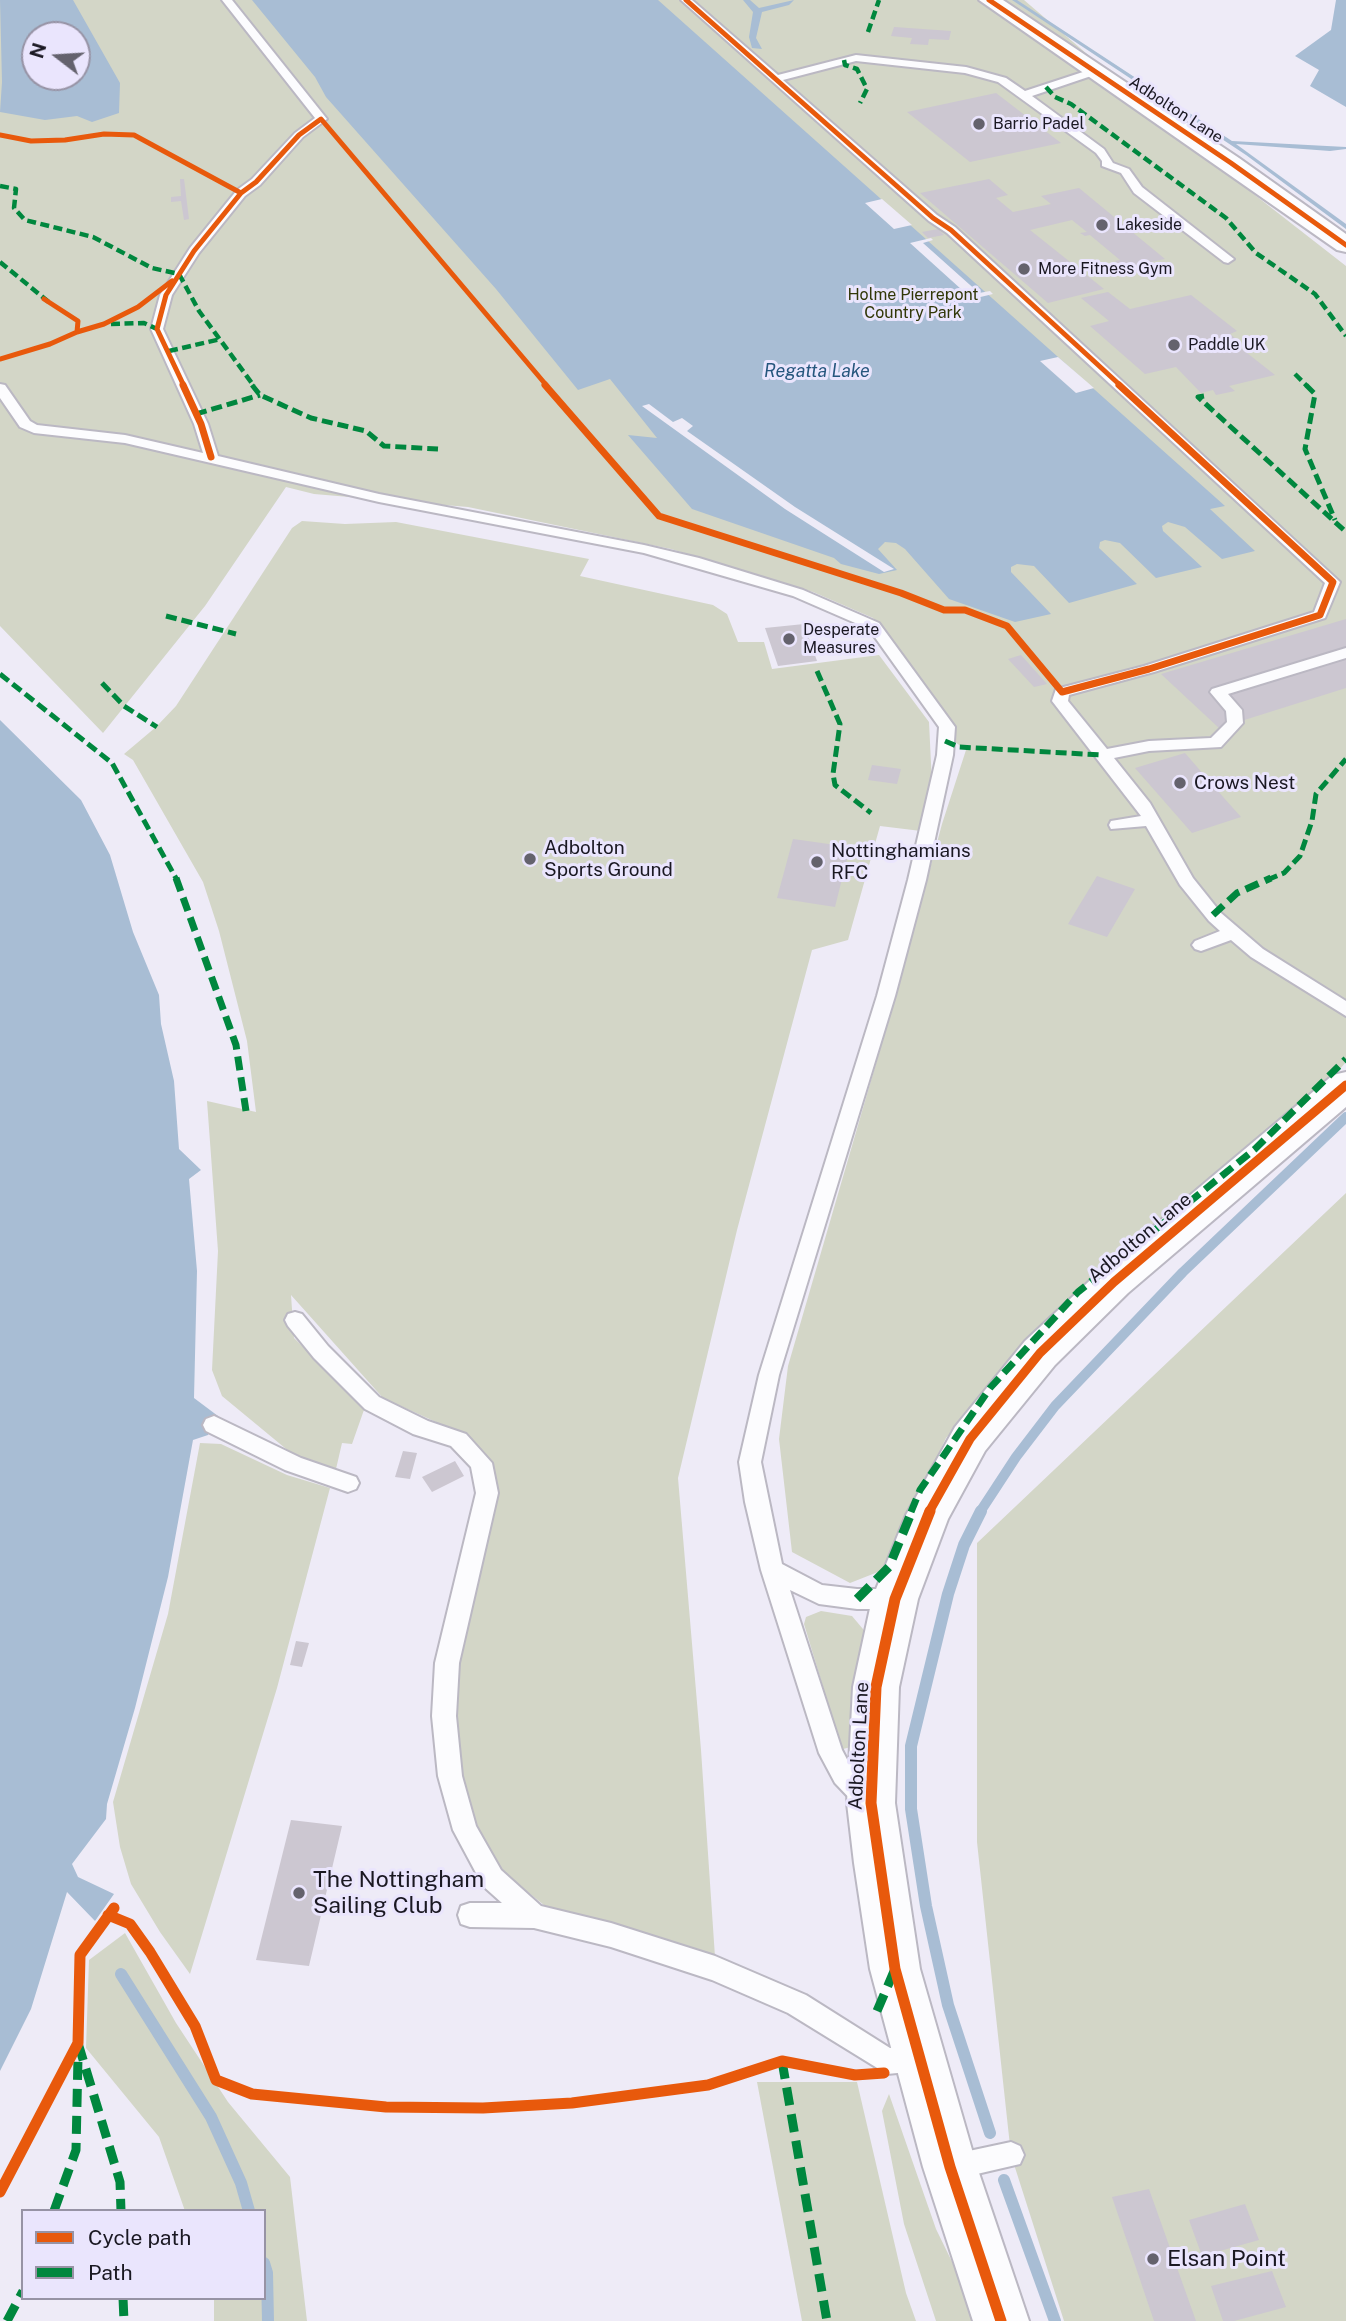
<!DOCTYPE html>
<style>
body{margin:0}
#map{position:relative;width:1346px;height:2321px;overflow:hidden;background:#eeebf7;font-family:"Public Sans",sans-serif}
canvas{display:block}
.legend{position:absolute;left:21px;top:2209px;width:245px;height:91px;box-sizing:border-box;background:#eae5fd;border:2px solid #9793a5;margin:0;padding:9px 12px;list-style:none;font-size:21px;color:#1a1822}
.legend li{display:flex;align-items:center;gap:14px;height:35px}
.legend b{width:35px;border:2px solid #9793a5}
.north{position:absolute;left:21px;top:21px;width:70px;height:70px;box-sizing:border-box;background:#eae5fd;border:2px solid #9793a5;border-radius:50%;rotate:287deg;font-size:19px;font-weight:700;line-height:28px;text-align:center;color:#1a1822}
.north::after{content:'';display:block;margin:auto;width:24px;height:32px;background:#64626d;clip-path:polygon(50% 0,100% 100%,50% 72%,0 100%)}
</style>
<div id="map">
<canvas width="1346" height="2321"></canvas>
<ul class="legend">
<li><b style="height:9px;background:#e8590c"></b>Cycle path</li>
<li><b style="height:9px;background:#00873e"></b>Path</li>
</ul>
<div class="north">N</div>
</div>
<script>
const ctx = document.querySelector('canvas').getContext('2d');
ctx.lineJoin = 'round';
function fill(path, color) { ctx.fillStyle = color; ctx.fill(path, 'evenodd'); }
const shape = rows => new Path2D(rows.map(r => 'M' + r).join(''));
function trace(path, color, width, dash) { ctx.strokeStyle = color; ctx.lineWidth = width; ctx.lineCap = dash ? 'butt' : 'round'; ctx.setLineDash(dash || []); ctx.stroke(path); }
function drawText(font, color, halo, rows, align = 'center') {
  ctx.font = font + ' "Public Sans",sans-serif'; ctx.lineWidth = 6; ctx.setLineDash([]); ctx.textBaseline = 'middle'; ctx.strokeStyle = halo; ctx.fillStyle = color; for (const [text, x, y, turn = 0] of rows) {
    ctx.save(); ctx.translate(x, y); ctx.rotate((+turn || 0) * Math.PI / 180); ctx.textAlign = isNaN(turn) ? turn : align; if (halo) ctx.strokeText(text, 0, 0); ctx.fillText(text, 0, 0); ctx.restore();
  }
}
fill(shape([
 [0,0,1024,0,1219,167,1346,266,1346,1062,1308,1106,1089,1284,946,1438,883,1570,850,1583,792,1552,779,1439,788,1366,897,991,942,824,966,750,951,739,947,716,873,618,813,592,671,549,468,507,314,494,286,487,205,606,103,733,0,626],
 [35,35,77,35,77,77,35,77],
 [302,521,345,524,396,522,589,559,580,576,713,605,727,614,738,642,764,642,772,669,879,655,929,722,932,784,921,831,880,826,848,940,812,950,737,1230,678,1478,701,1750,715,1957,555,1914,497,1867,465,1799,453,1736,456,1661,492,1494,493,1467,480,1449,458,1432,383,1398,291,1295,294,1338,365,1407,352,1444,342,1443,336,1469,291,1453,222,1396,212,1370,218,1251,207,1101,256,1112,247,1041,219,931,203,882,133,760,124,754,156,727,176,706,292,528],
 [1346,1193,1346,2321,1064,2321,1011,2155,977,1842,977,1543],
 [200,1443,221,1444,287,1475,330,1488,277,1688,190,1974,160,1932,131,1884,120,1847,113,1802,168,1614],
 [821,1611,852,1616,868,1635,851,1747,843,1749,839,1740,804,1624,806,1617],
 [125,1933,176,2023,228,2102,290,2177,307,2321,214,2321,214,2298,264,2298,264,2211,185,2211,159,2137,86,2048,89,1960],
 [757,2082,857,2082,906,2293,916,2321,802,2321],
 [889,2094,936,2229,981,2321,936,2321,904,2224,882,2111]
]), '#d3d6c7');
fill(shape([
 [0,0,73,0,120,83,119,113,92,122,77,116,45,120,0,112,2,82],
 [35,35,77,35,77,77,35,77],
 [252,0,658,0,1225,506,1210,509,1255,551,1222,559,1185,527,1168,522,1162,526,1163,531,1202,567,1156,578,1120,543,1105,540,1100,542,1099,548,1137,584,1069,603,1034,566,1017,564,1011,567,1011,572,1051,614,1015,622,949,599,905,549,896,543,885,542,878,549,897,570,879,574,841,564,834,558,692,509,628,435,657,438,610,379,578,390,496,289,326,97,315,77],
 [743,0,750,0,759,8,794,0,789,5,762,12,756,38,762,49,752,48,749,37,753,12],
 [1012,0,1017,0,1232,141,1346,147,1346,149,1330,151,1236,144,1346,224,1346,229,1246,155],
 [1336,0,1346,0,1346,107,1310,86,1319,70,1295,56,1331,30],
 [0,720,81,800,110,855,133,932,159,995,161,1024,174,1081,179,1149,201,1170,189,1179,197,1271,194,1398,218,1416,208,1435,193,1440,168,1577,135,1708,107,1804,106,1819,72,1864,78,1877,114,1894,95,1921,67,1892,31,2009,0,2071]
]), '#a8bdd4');
fill(shape([
 [882,199,912,225,894,229,865,203],
 [931,238,933,240,923,243,979,293,990,291,993,294,972,299,910,243],
 [1058,357,1094,388,1076,393,1040,361],
 [649,404,673,422,682,418,693,426,687,431,795,507,894,569,884,572,785,509,642,406]
]), '#eeebf7');
trace(shape([
 [980,1512,1016,1457,1055,1406,1183,1272,1346,1117]
]), '#a8bdd4', 10);
trace(shape([
 [981,1511,964,1545,948,1594,911,1746,911,1809,926,1906,948,2005,990,2133],
 [121,1974,211,2117,241,2183,249,2211],
 [1004,2180,1055,2321],
 [264,2263,267,2273,268,2321]
]), '#a8bdd4', 12);
fill(shape([
 [894,27,951,31,949,40,929,39,928,45,910,44,912,38,891,36],
 [996,93,1061,143,970,162,907,112],
 [180,179,184,179,189,219,184,220,181,201,171,202,171,197,181,196],
 [989,179,1008,195,996,198,1013,212,1051,204,1041,196,1079,188,1165,259,1124,268,1115,261,1120,260,1090,235,1085,236,1080,233,1087,232,1072,220,1030,230,1104,289,1048,303,920,193],
 [938,229,944,235,928,238,922,232],
 [1108,292,1130,309,1191,295,1237,331,1230,334,1236,339,1233,342,1275,375,1229,386,1235,391,1216,395,1213,390,1201,393,1176,367,1145,374,1090,326,1109,321,1081,298],
 [1346,619,1346,688,1219,728,1161,674],
 [804,624,817,661,778,666,765,628],
 [1021,655,1047,684,1034,687,1008,659],
 [1185,753,1224,798,1241,817,1192,833,1135,768],
 [872,765,901,769,897,784,868,780],
 [793,839,850,847,835,907,777,898],
 [1097,876,1135,889,1107,937,1068,924],
 [403,1451,417,1453,410,1479,395,1477],
 [455,1461,464,1476,432,1492,422,1477],
 [296,1641,309,1643,302,1667,290,1665],
 [291,1820,342,1826,309,1966,256,1960],
 [1149,2189,1196,2321,1154,2321,1112,2197],
 [1245,2204,1259,2240,1202,2256,1189,2220],
 [1272,2271,1286,2307,1234,2321,1223,2321,1211,2286]
]), '#ccc7d1');
const service = shape([
 [222,0,232,0,327,119,303,137,260,185,245,196,199,253,172,295,163,329,208,424,218,456,379,494,644,545,699,558,803,590,879,623,955,727,953,755,926,880,895,996,779,1375,761,1462,782,1564,822,1585,857,1589,895,1589,903,1592,906,1599,903,1606,895,1609,857,1609,819,1604,790,1590,842,1750,851,1767,874,1789,877,1797,874,1805,865,1808,856,1805,835,1783,819,1753,761,1570,745,1502,739,1462,759,1375,877,996,908,880,937,755,939,727,869,629,793,596,644,553,379,502,125,443,34,433,20,427,0,398,0,384,5,385,30,421,37,425,125,435,203,453,194,424,151,329,160,295,190,248,237,190,252,179,295,133,315,118,222,0],
 [681,0,692,0,778,75,856,55,966,67,1006,78,1025,91,1089,70,1097,70,1097,74,1032,96,1104,149,1113,163,1129,169,1142,187,1234,259,1228,263,1224,262,1134,193,1121,173,1102,166,1102,161,1096,153,998,82,965,73,856,61,783,80,937,215,955,227,1340,582,1325,618,1154,672,1069,695,1068,701,1107,749,1149,741,1211,738,1227,722,1226,711,1210,692,1212,689,1346,648,1346,658,1228,694,1242,710,1243,723,1221,747,1149,751,1114,758,1150,803,1193,878,1221,913,1263,949,1346,1001,1346,1016,1251,957,1231,940,1201,951,1195,949,1192,945,1195,941,1220,931,1209,921,1180,885,1146,826,1111,829,1109,825,1111,821,1141,816,1052,701,1056,689,1144,666,1314,612,1325,583,947,233,929,221,681,0],
 [295,1312,302,1314,328,1346,379,1397,428,1421,466,1434,492,1463,498,1493,459,1663,456,1716,462,1776,476,1826,501,1870,541,1906,611,1923,715,1956,806,1995,890,2048,918,2045,927,2049,931,2058,927,2067,918,2071,887,2074,788,2013,712,1980,611,1947,534,1928,470,1927,461,1924,458,1915,461,1906,470,1903,502,1903,483,1886,453,1830,438,1776,432,1716,435,1663,476,1493,471,1467,451,1446,413,1434,365,1409,314,1358,288,1326,285,1320,288,1314,295,1312],
 [214,1416,301,1458,356,1477,359,1483,356,1489,348,1492,285,1470,206,1431,203,1425,206,1419,214,1416],
 [1011,2142,1020,2146,1024,2155,1020,2164,951,2180,941,2177,938,2167,941,2157,1011,2142]
]);
const tertiary = shape([
 [979,0,1003,0,1239,158,1346,234,1346,252,1337,250,979,0],
 [1346,1072,1346,1107,1128,1293,1055,1365,985,1451,948,1519,918,1599,899,1687,895,1803,904,1863,920,1969,977,2167,1029,2321,973,2321,923,2167,870,1969,854,1863,847,1803,853,1687,872,1599,906,1515,955,1427,1025,1341,1100,1271,1333,1075,1346,1072]
]);
trace(service, '#bbb8c3', 4);
trace(tertiary, '#bbb8c3', 4);
fill(service, '#fcfcfe');
fill(tertiary, '#fcfcfe');
trace(shape([
 [868,32,879,0],
 [844,60,845,65,857,69,867,89,860,103],
 [1046,87,1055,97,1071,104,1226,218,1256,253,1315,294,1346,336],
 [0,186,16,189,14,208,25,220,93,237,152,268,179,274],
 [0,262,50,303],
 [179,274,199,311,254,386],
 [111,324,144,323,157,329],
 [169,351,221,339],
 [1295,374,1307,386]
]), '#00873e', 4.5, [9, 4.5]);
trace(shape([
 [252,385,260,395,311,418,366,431,384,446,438,449],
 [1306,385,1315,394,1305,449,1335,520],
 [1204,396,1198,397,1346,532],
 [196,414,260,395],
 [166,616,236,634],
 [817,671,840,724,833,774,835,785,871,813],
 [0,674,112,763,177,880],
 [102,683,124,706,157,727],
 [945,741,959,747,1102,755],
 [1267,880,1284,873,1300,856,1312,821,1316,794,1346,759]
]), '#00873e', 5, [11, 5]);
trace(shape([
 [176,878,236,1045,246,1111],
 [1213,915,1237,893,1271,878],
 [911,1512,920,1490,990,1388,1078,1292,1255,1149,1346,1059]
]), '#00873e', 7, [14, 7]);
trace(shape([
 [857,1599,889,1567,912,1511],
 [877,2011,895,1969],
 [78,2043,120,2182,121,2211],
 [782,2061,827,2321],
 [54,2211,76,2150,78,2057],
 [123,2298,124,2321],
 [7,2321,23,2291]
]), '#00873e', 9, [18, 9]);
trace(shape([
 [686,0,933,218,951,230,1121,386],
 [989,0,1231,163,1346,245],
 [0,135,31,141,65,140,104,134,134,135,241,193],
 [77,332,104,324,138,307,172,281],
 [0,359,50,344,77,332,78,321,44,299],
 [184,386,157,329,166,295,194,251,241,193,256,182,299,135,321,119,547,386]
]), '#e8590c', 5);
trace(shape([
 [183,385,201,424,211,457],
 [545,385,659,516,901,593,944,610,965,610,1007,626,1062,692,1149,669,1320,615,1333,582,1119,385]
]), '#e8590c', 7);
trace(shape([
 [929,1512,970,1439,1040,1353,1114,1282,1346,1085]
]), '#e8590c', 9);
trace(shape([
 [930,1511,895,1599,876,1687,871,1803,895,1969,950,2167,1001,2321],
 [108,1915,130,1924,150,1952,195,2026,216,2080,252,2094,386,2107,483,2108,572,2103,708,2085,782,2061,855,2075,884,2073],
 [0,2192,78,2043,80,1955,114,1908]
]), '#e8590c', 11);
for (const [x, y, r, color] of [
 [979,124,7,"#64626d"],
 [1102,225,7,"#64626d"],
 [1024,269,7,"#64626d"],
 [1174,345,7,"#64626d"],
 [789,639,7,"#64626d"],
 [1180,783,7,"#64626d"],
 [530,859,7,"#64626d"],
 [817,862,7,"#64626d"],
 [299,1893,7,"#64626d"],
 [1153,2259,7,"#64626d"]
]) { const dot = new Path2D(); dot.arc(x, y, r, 0, 2 * Math.PI); ctx.fillStyle = color; ctx.fill(dot); trace(dot, '#eae5fd', 2.5); }
drawText('16px', '#1a1822', '#eae5fd', [
 ["Adbolton Lane",1176,110,33]
]);
drawText('16px', '#1a1822', '#eae5fd', [
 ["Barrio Padel",993,124],
 ["Lakeside",1116,225],
 ["More Fitness Gym",1038,269],
 ["Paddle UK",1188,345],
 ["Desperate",803,630],
 ["Measures",803,648]
], 'left');
drawText('16px', '#313707', '#eae5fd', [
 ["Holme Pierrepont",913,295],
 ["Country Park",913,313]
]);
drawText('italic 18px', '#26567d', '#eae5fd', [
 ["Regatta Lake",817,371]
]);
drawText('19px', '#1a1822', '#eae5fd', [
 ["Crows Nest",1194,783],
 ["Adbolton",544,848],
 ["Sports Ground",544,870],
 ["Nottinghamians",831,851],
 ["RFC",831,873]
], 'left');
drawText('19px', '#1a1822', '#eae5fd', [
 ["Adbolton Lane",1140,1238,-40],
 ["Adbolton Lane",859,1746,-87]
]);
drawText('23px', '#1a1822', '#eae5fd', [
 ["The Nottingham",313,1880],
 ["Sailing Club",313,1906],
 ["Elsan Point",1167,2259]
], 'left');
</script>
